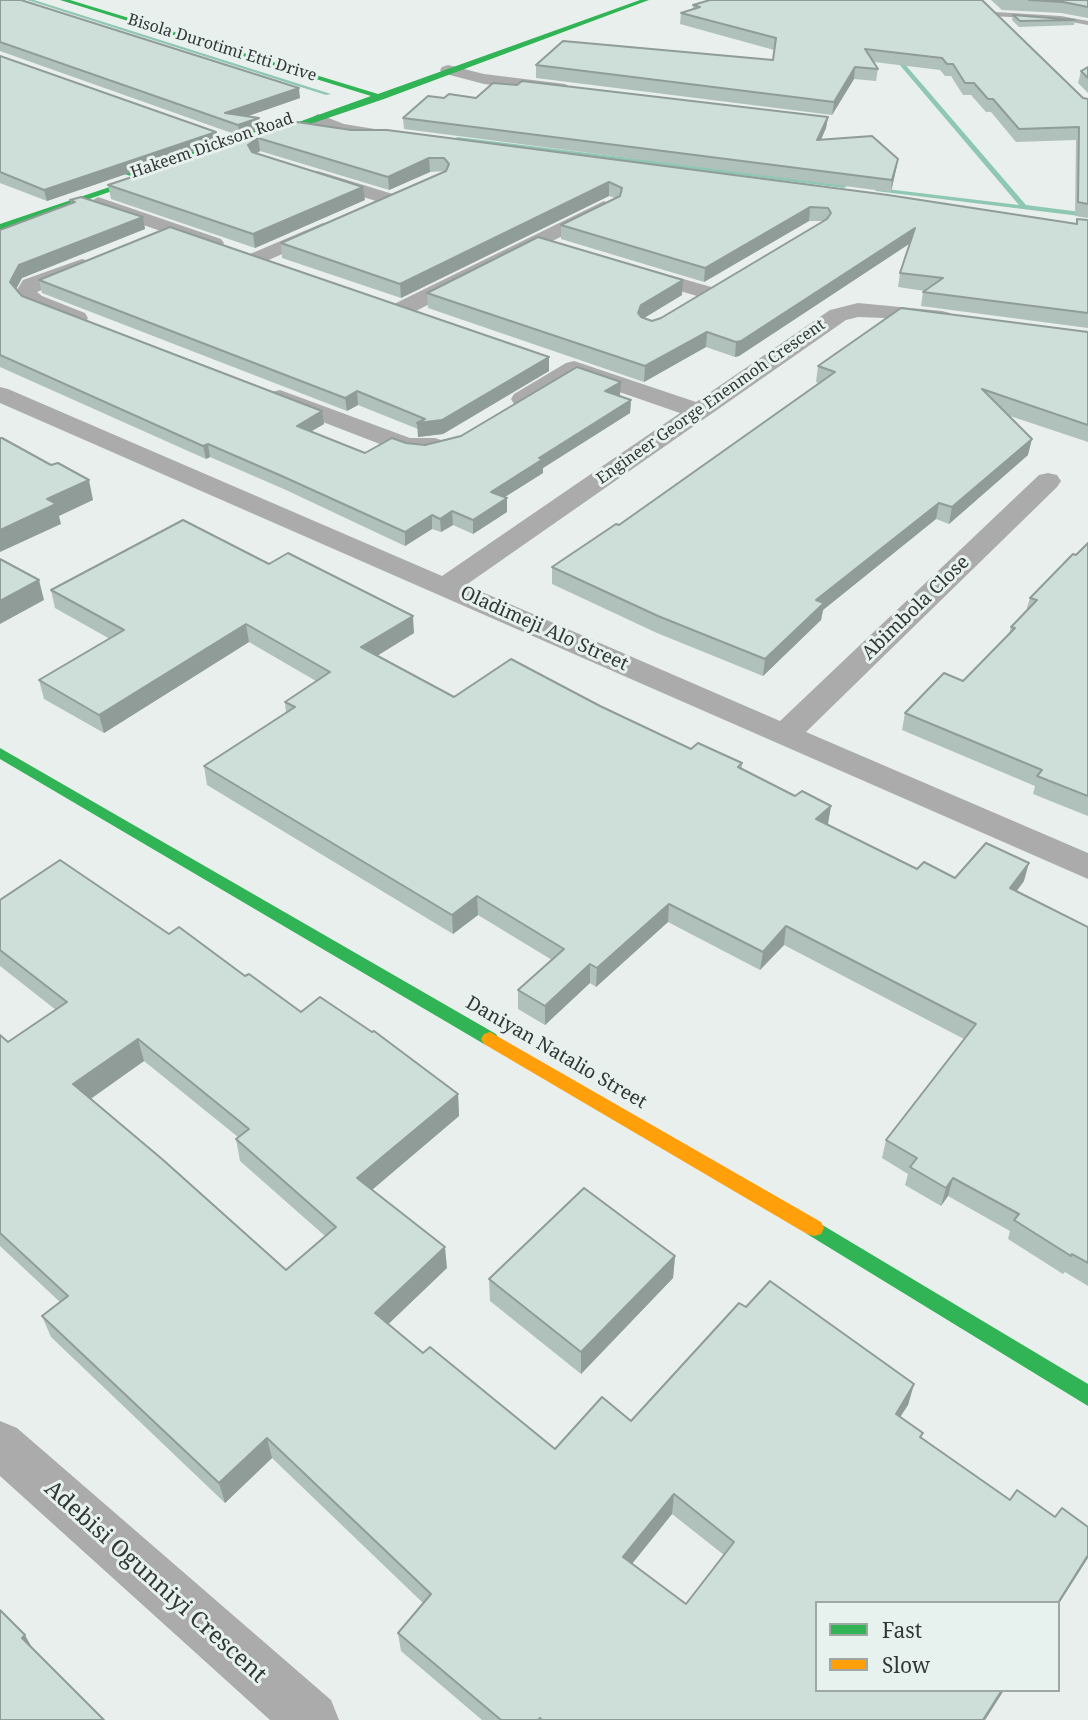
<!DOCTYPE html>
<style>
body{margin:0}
#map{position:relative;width:1088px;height:1720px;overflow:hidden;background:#e9efec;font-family:"Noto Serif",serif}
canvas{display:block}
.legend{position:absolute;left:815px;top:1601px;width:245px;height:91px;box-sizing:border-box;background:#e7f1ed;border:2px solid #9fa7a3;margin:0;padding:9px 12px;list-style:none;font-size:21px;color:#333735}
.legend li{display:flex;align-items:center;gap:14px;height:35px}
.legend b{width:35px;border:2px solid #9fa7a3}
</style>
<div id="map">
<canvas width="1088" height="1720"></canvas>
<ul class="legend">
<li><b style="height:9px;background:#30b455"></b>Fast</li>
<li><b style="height:9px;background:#ff9f0a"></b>Slow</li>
</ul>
</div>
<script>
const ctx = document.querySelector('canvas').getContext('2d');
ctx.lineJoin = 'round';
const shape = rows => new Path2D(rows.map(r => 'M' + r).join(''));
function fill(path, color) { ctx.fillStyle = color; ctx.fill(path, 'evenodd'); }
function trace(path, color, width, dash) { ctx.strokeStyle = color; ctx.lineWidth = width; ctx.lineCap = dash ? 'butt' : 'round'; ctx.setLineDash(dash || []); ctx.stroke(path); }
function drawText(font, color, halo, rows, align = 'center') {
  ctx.font = font + ' "Noto Serif",serif'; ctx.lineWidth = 6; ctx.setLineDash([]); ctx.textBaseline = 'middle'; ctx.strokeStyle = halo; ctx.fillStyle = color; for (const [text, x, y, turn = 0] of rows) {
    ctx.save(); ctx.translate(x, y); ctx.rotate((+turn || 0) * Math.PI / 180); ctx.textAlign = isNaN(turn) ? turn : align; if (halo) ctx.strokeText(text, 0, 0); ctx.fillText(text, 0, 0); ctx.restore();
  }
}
fill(shape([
 [27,0,34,0,331,94,326,95,27,0],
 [893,55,897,55,1026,205,1088,213,1088,217,876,191,875,190,878,188,1019,205,893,57,893,55],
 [457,137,844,184,847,186,844,188,455,140,457,137]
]), '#8ec7b2');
fill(shape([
 [995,12,1061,16,1088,21,1088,25,1061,20,992,16,995,12]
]), '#acabab');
fill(shape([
 [448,65,484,74,565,84,573,89,565,94,484,84,442,73,440,70,442,67,448,65],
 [318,114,344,124,387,131,390,135,381,140,334,133,312,123,309,119,318,114],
 [318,171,396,195,399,199,389,205,311,181,309,177,311,173,318,171],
 [98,197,221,239,224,243,221,247,214,249,207,247,91,207,88,203,98,197],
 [604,201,614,207,611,211,412,313,396,313,393,308,396,303,604,201],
 [323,223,330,225,333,229,330,233,264,262,250,262,247,258,250,254,323,223],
 [82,259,89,261,92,265,89,269,37,292,42,296,85,313,88,318,85,323,69,323,26,306,15,293,23,280,82,259],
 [637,266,715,288,718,293,715,298,707,299,630,276,626,272,630,268,637,266],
 [858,303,942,311,950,313,953,318,950,323,942,325,884,318,858,317,846,320,466,585,780,721,1039,475,1048,473,1057,475,1061,481,1057,487,806,732,1088,853,1088,879,0,403,0,387,8,389,442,576,680,413,576,377,532,404,523,406,514,404,511,399,514,394,566,363,574,361,696,402,830,310,858,303],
 [280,390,410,438,435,438,444,441,448,446,444,451,435,454,398,451,271,402,268,397,271,392,280,390],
 [0,1421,17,1428,331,1700,339,1720,270,1720,0,1476,0,1421]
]), '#acabab');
fill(shape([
 [60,0,70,0,378,94,640,0,649,0,384,99,257,142,254,138,371,96,60,0],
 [277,120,284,122,131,176,124,174,277,120],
 [154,172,161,174,0,230,0,224,154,172],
 [0,748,496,1034,499,1039,496,1044,490,1046,484,1044,0,759,0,748],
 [814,1220,1088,1384,1088,1406,807,1234,804,1228,807,1222,814,1220]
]), '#30b455');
fill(shape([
 [490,1032,821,1222,824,1228,821,1234,814,1236,807,1234,484,1044,481,1039,484,1034,490,1032]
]), '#ff9f0a');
fill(shape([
 [0,0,300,98,248,116,260,129,240,136,0,51],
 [982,0,1083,98,1088,99,1088,218,1075,216,1076,140,1016,142,991,112,986,112,971,95,963,95,951,76,945,76,940,70,874,62,878,69,876,81,854,79,832,115,536,78,536,65,773,60,774,50,680,24,681,13,693,9,693,5],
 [991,0,1088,0,1088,18,1061,13,1002,10],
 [1013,15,1075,20,1074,25,1019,27,1012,20],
 [0,56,217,143,47,201,0,183],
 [1088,67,1088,93,1078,83,1081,71],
 [444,98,476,98,828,117,826,128,821,140,898,159,891,192,404,129,403,118],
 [297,122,351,130,1076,224,1077,219,1088,220,1088,328,921,306,923,292,925,291,898,287,900,273,909,244,739,356,735,357,706,347,644,382,428,308,427,293,682,295,643,318,652,321,661,318,824,221,809,221,704,282,561,239,561,225,615,198,609,196,401,298,282,258,281,243,445,171,430,172,389,190,260,151,256,154,365,200,255,248,111,199,108,185],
 [70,200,143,217,145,229,22,278,16,289,22,296,324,424,311,431,365,453,406,443,425,445,620,395,619,396,631,400,630,413,543,468,543,473,505,497,507,512,473,534,453,525,441,532,432,529,405,546,286,490,210,457,206,459,0,367,0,230,71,204],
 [39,280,549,357,549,371,443,434,418,437,418,429,358,405,347,411,42,293],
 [1088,332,1088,442,1007,415,1028,455,949,524,936,519,823,610,821,620,763,676,657,633,552,584,552,567,619,525,819,383,816,382,818,366],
 [1088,543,1088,816,1033,794,1035,786,902,730,905,713,963,681,1009,634,1011,627,1026,611,1030,598],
 [269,564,414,633,377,656,454,697,600,706,691,749,742,763,742,769,795,796,831,806,827,825,917,869,955,878,1024,881,1017,891,1088,927,1088,1286,1065,1272,1063,1274,1008,1239,1010,1231,948,1196,941,1206,905,1185,908,1174,882,1158,886,1140,964,1039,784,945,760,970,668,922,596,987,590,983,545,1025,518,1009,518,990,552,960,478,915,453,934,207,785,204,766,286,713,285,702,316,681,249,642,104,733,44,699,39,680,110,639,55,608,51,590],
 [0,900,169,934,245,976,301,1012,458,1094,459,1116,372,1190,447,1268,388,1324,423,1353,555,1449,631,1421,746,1307,914,1384,908,1405,900,1417,921,1437,1010,1500,1055,1517,1088,1527,817,1690,1004,1690,985,1720,482,1720,401,1651,398,1633,423,1603,272,1458,225,1503,51,1337,42,1316,60,1302,0,1246,0,1035,8,1042,56,1010,0,966],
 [144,1061,238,1137,236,1139,240,1161,325,1236,286,1270,91,1099],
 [672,1514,724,1555,686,1604,632,1564],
 [675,1256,673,1278,581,1374,490,1301,489,1279]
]), '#b0c0ba');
fill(shape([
 [855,67,854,79,832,115,834,102],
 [299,88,300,98,231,122,225,113],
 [828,117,826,128,816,151,817,140],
 [259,118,260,129,240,136,238,125],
 [216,132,217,143,47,201,44,190],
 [258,138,260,151,249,158,248,145],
 [429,158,430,172,389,190,388,177],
 [898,159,896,170,891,192,892,180],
 [609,182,609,196,401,298,400,284],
 [363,187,365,200,255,248,253,234],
 [810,207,809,221,704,282,705,268],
 [143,217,145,229,22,278,13,295,10,282,19,265],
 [915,228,912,242,739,356,735,357,736,342],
 [683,280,682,295,641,320,638,313,641,305],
 [707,332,706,347,644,382,645,366],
 [549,357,549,371,443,434,418,437,417,423],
 [621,382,620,395,605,404,605,391],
 [357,391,358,405,347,411,345,398],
 [631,400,630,413,543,468,543,473,492,505,491,492,539,458],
 [322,411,324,424,298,439,297,426],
 [1032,439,1028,455,949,524,952,507],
 [208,444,210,457,206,459,203,446],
 [89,480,93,500,59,516,61,524,0,552,0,530,47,499],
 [507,498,507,512,473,534,473,520],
 [939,503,936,519,823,610,821,620,763,676,765,659,816,600],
 [452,511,453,525,441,532,440,519],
 [432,515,432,529,405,546,405,532],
 [39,580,44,600,0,624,0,601],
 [413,616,414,633,362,665,361,647],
 [246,624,249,642,104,733,99,715],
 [831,806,828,824,813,837,816,819],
 [1029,863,1024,881,1005,906,1010,888],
 [477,896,478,915,453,934,452,915],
 [669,904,668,922,596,987,597,968],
 [786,926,784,945,760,970,763,952],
 [590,964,590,983,545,1025,545,1006],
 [138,1039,144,1061,80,1106,73,1084],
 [458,1094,459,1116,360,1200,357,1178],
 [953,1178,948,1196,941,1206,946,1188],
 [445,1247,447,1268,378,1334,375,1313],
 [675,1256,673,1278,581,1374,581,1352],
 [914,1384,908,1405,889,1434,896,1414],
 [267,1438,272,1458,225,1503,219,1483],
 [674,1494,672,1514,622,1576,623,1557],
 [1088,1555,1088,1558,1058,1605,1058,1603],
 [25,1635,35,1653,22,1638],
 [1002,1690,1004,1690,985,1720,983,1720]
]), '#909c97');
const building = shape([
 [0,0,21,0,299,88,225,113,259,118,238,125,0,42,0,0],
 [710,0,982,0,1083,98,1088,99,1088,204,1078,202,1079,127,1019,129,993,99,988,99,974,83,965,83,953,64,947,64,942,58,865,49,878,69,855,67,834,102,536,65,563,41,773,60,776,38,681,13,700,7,693,5,710,0],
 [1029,0,1088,0,1088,7,1063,2,1029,0],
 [1013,15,1075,20,1020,21,1013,15],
 [0,56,216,132,44,190,0,172,0,56],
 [1088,67,1088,78,1081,71,1088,67],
 [522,81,828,117,817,140,872,136,898,159,892,180,403,118,428,96,444,98,449,94,476,98,493,83,517,85,522,81],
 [297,122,351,130,387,130,888,195,1077,224,1077,219,1088,220,1088,313,923,292,943,278,900,273,915,228,741,341,736,342,707,332,645,366,427,293,538,237,683,280,641,305,638,313,641,317,652,321,661,318,827,219,831,213,828,208,810,207,705,268,561,225,620,196,622,188,609,182,400,284,281,243,446,171,449,164,444,158,429,158,388,177,258,138,248,145,252,152,363,187,253,234,108,185,297,122],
 [81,197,143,217,19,265,10,282,22,296,322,411,297,426,365,453,392,438,406,443,425,445,461,436,577,367,621,382,605,391,631,400,539,458,543,459,491,492,507,498,473,520,452,511,440,519,432,515,405,532,284,477,208,444,203,446,0,355,0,230,75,202,70,200,81,197],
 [170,227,549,357,442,420,417,423,425,419,357,391,345,398,39,280,170,227],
 [901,308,1088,332,1088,425,982,389,1032,439,952,507,939,503,816,600,824,603,765,659,658,616,552,567,616,524,619,525,835,372,818,366,901,308],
 [0,438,2,438,51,465,58,463,89,480,47,499,56,504,0,530,0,438],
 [183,520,269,564,288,553,413,616,361,647,454,697,511,659,600,706,691,749,698,743,742,763,738,767,795,796,802,791,831,806,816,819,917,869,924,862,955,878,986,843,1029,863,1010,888,1088,927,1088,1263,1072,1254,1071,1256,1014,1220,1019,1214,953,1178,946,1188,910,1167,917,1158,886,1140,976,1024,786,926,763,952,669,904,597,968,590,964,545,1006,518,990,564,949,477,896,452,915,204,766,295,707,285,702,330,672,246,624,99,715,39,680,124,630,51,590,183,520],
 [1088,543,1088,796,1037,776,1042,770,905,713,944,673,963,681,1015,628,1011,627,1037,600,1030,598,1073,554,1076,555,1088,543],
 [0,559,39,580,0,601,0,559],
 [60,860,169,934,179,927,245,976,249,974,301,1012,320,997,372,1032,374,1031,458,1094,357,1178,445,1247,375,1313,423,1353,430,1347,555,1449,602,1397,631,1421,739,1303,746,1307,770,1281,914,1384,896,1414,923,1433,920,1437,1010,1500,1017,1490,1055,1517,1062,1508,1088,1527,1088,1555,1058,1603,817,1603,817,1690,1002,1690,983,1720,542,1720,540,1718,538,1720,501,1720,398,1633,431,1594,267,1438,219,1483,42,1316,68,1296,0,1233,0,1035,8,1042,67,1002,0,950,0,900,60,860],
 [138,1039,249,1129,236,1139,336,1227,286,1270,162,1159,73,1084,138,1039],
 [674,1494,734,1542,686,1604,623,1557,674,1494],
 [584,1188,675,1256,581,1352,489,1279,584,1188],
 [0,1610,25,1635,22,1638,104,1720,0,1720,0,1610]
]);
fill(building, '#cddfd8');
trace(building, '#909c97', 2);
drawText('16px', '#333735', '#e7f1ed', [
 ["Bisola Durotimi Etti Drive",222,48,17],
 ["Hakeem Dickson Road",212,146,-19],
 ["Engineer George Enenmoh Crescent",711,402,-35]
]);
drawText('19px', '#333735', '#e7f1ed', [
 ["Abimbola Close",916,608,-44],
 ["Oladimeji Alo Street",544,629,24],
 ["Daniyan Natalio Street",556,1053,30]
]);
drawText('23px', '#333735', '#e7f1ed', [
 ["Adebisi Ogunniyi Crescent",155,1582,42]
]);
</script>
